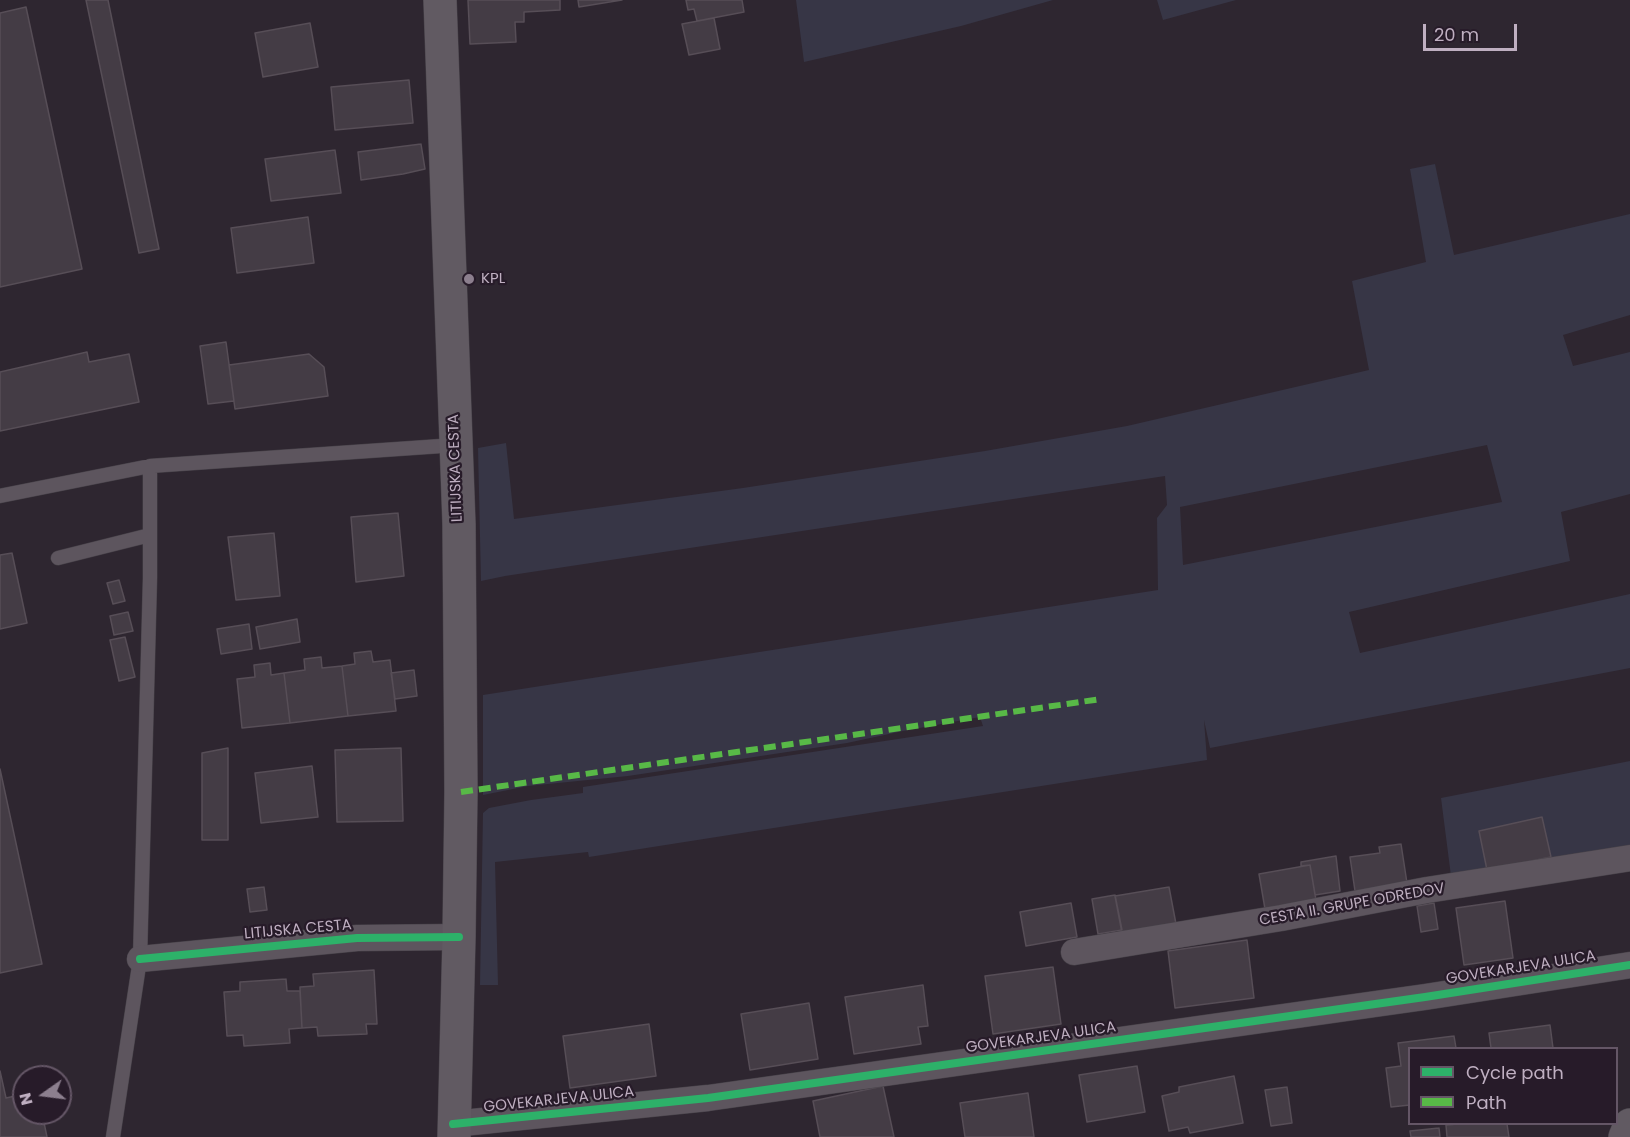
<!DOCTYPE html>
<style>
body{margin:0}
#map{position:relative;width:1630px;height:1137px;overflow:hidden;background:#2e2630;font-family:Poppins,sans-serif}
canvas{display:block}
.legend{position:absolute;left:1408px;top:1047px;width:210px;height:78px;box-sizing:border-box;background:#271b29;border:2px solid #645666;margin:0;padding:8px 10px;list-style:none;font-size:18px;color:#bfafc1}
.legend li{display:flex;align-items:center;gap:12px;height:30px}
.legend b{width:30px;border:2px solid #645666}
.north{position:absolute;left:12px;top:1065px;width:60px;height:60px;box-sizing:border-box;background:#271b29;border:2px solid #645666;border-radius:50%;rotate:256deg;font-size:16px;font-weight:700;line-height:24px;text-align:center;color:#bfafc1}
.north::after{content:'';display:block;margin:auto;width:21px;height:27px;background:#8c7f8e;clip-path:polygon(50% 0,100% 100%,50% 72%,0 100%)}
.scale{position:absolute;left:1423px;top:24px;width:94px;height:27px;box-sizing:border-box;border:3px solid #bfafc1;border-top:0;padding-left:8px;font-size:18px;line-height:21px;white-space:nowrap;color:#bfafc1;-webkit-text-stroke:4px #271b29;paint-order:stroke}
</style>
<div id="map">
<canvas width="1630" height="1137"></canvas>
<ul class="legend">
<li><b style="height:8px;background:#2db169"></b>Cycle path</li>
<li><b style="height:8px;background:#58b947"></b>Path</li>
</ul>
<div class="north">N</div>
<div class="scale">20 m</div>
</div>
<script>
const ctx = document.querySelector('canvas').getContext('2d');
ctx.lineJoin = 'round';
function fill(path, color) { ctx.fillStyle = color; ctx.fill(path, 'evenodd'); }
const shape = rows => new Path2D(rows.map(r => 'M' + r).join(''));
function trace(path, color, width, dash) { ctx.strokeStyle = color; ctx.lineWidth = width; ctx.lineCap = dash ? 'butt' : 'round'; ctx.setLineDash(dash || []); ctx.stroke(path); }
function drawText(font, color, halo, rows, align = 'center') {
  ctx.font = font + ' Poppins,sans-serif'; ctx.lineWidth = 4.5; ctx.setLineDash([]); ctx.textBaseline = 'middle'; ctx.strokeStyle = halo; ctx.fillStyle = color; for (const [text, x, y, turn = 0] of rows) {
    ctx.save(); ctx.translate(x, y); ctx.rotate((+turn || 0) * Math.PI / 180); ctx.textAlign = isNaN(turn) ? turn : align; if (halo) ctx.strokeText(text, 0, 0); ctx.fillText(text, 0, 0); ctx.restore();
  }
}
fill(shape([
 [796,0,1053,0,961,26,804,62],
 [1157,0,1236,0,1163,20],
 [1435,164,1454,255,1630,214,1630,315,1563,335,1573,366,1630,352,1630,494,1561,512,1570,561,1349,612,1360,653,1630,594,1630,668,1210,748,1204,720,1207,760,589,857,588,852,495,862,498,985,480,985,483,813,489,808,531,800,583,793,583,787,983,726,980,717,903,731,847,743,628,776,528,786,483,795,483,695,1158,590,1157,518,1167,505,1165,476,505,576,481,581,478,448,506,443,514,519,743,488,985,451,1127,426,1369,370,1352,281,1426,262,1410,169],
 [1487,445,1502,502,1183,565,1180,507],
 [1630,761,1630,845,1451,876,1441,798]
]), '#373646');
const building = shape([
 [86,0,108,0,159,249,139,253,86,0],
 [468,0,560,0,560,10,524,12,524,22,515,22,516,42,470,44,468,0],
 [578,0,622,0,579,7,578,0],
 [686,0,742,0,744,12,697,21,694,9,688,10,686,0],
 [26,7,82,269,0,287,0,13,26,7],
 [714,18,720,49,689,55,682,24,714,18],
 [310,23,318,67,263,77,255,33,310,23],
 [409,80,413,123,335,130,331,87,409,80],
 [421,144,425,169,403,174,361,180,358,152,421,144],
 [335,150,341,193,271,201,265,159,335,150],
 [308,217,314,263,237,273,231,228,308,217],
 [226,342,234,401,208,404,200,346,226,342],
 [87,352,89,362,129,354,139,402,0,431,0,372,87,352],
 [309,354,324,367,328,396,235,409,229,365,309,354],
 [398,513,404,576,356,582,351,517,398,513],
 [274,533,280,596,236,600,228,537,274,533],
 [12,553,27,623,0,629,0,555,12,553],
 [119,580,125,601,113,604,107,583,119,580],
 [128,612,133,631,114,635,110,616,128,612],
 [297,619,300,642,260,649,256,627,297,619],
 [249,624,252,649,221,654,217,629,249,624],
 [125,637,135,677,119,681,110,640,125,637],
 [371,651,373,662,390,660,396,711,348,716,342,666,355,664,354,653,371,651],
 [321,657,322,668,342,666,348,716,290,723,284,673,305,670,304,659,321,657],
 [270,663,271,675,284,673,290,723,242,728,237,679,255,677,254,665,270,663],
 [414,670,417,696,395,699,391,673,414,670],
 [228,748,228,840,202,840,202,753,228,748],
 [401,748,403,821,337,822,335,750,401,748],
 [312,766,318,817,261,823,255,773,312,766],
 [0,769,42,964,0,973,0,769],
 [1542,817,1551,857,1487,870,1479,831,1542,817],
 [1401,844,1407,883,1355,891,1350,857,1380,853,1379,847,1401,844],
 [1336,856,1340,891,1315,895,1310,865,1301,866,1301,862,1336,856],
 [1310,865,1316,900,1265,909,1259,874,1310,865],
 [264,887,267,910,250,912,247,889,264,887],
 [1169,887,1176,924,1122,933,1115,896,1169,887],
 [1115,895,1122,930,1098,934,1092,899,1115,895],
 [1505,901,1513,958,1464,965,1456,908,1505,901],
 [1071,903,1077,937,1026,946,1020,912,1071,903],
 [1434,903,1438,929,1421,932,1417,906,1434,903],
 [1247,940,1254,998,1175,1008,1168,951,1247,940],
 [1053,967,1061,1024,993,1034,985,976,1053,967],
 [374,970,377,1024,366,1024,367,1034,318,1036,317,1027,302,1028,300,987,314,986,313,974,374,970],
 [286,979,287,991,300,991,302,1028,289,1029,290,1043,244,1046,243,1035,227,1036,224,992,240,991,240,982,286,979],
 [923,985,928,1026,918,1027,921,1044,854,1054,845,997,923,985],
 [809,1003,818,1059,750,1070,741,1014,809,1003],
 [649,1024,656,1076,570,1088,563,1036,649,1024],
 [1550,1025,1553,1048,1491,1048,1489,1033,1550,1025],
 [1454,1036,1456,1048,1410,1048,1410,1105,1391,1107,1386,1068,1401,1066,1398,1043,1454,1036],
 [1137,1066,1145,1112,1087,1122,1079,1075,1137,1066],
 [0,1071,6,1098,24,1094,24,1113,42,1113,47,1137,0,1137,0,1071],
 [1234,1076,1243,1123,1190,1133,1188,1127,1169,1131,1162,1096,1179,1092,1179,1087,1234,1076],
 [883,1086,894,1137,820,1137,813,1101,883,1086],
 [1287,1087,1292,1123,1271,1126,1265,1090,1287,1087],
 [1028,1093,1034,1137,965,1137,960,1103,1028,1093],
 [1458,1124,1507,1124,1509,1137,1447,1137,1446,1125,1458,1124],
 [1439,1128,1440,1137,1411,1137,1410,1131,1439,1128]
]);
fill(building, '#443c45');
trace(building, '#574e57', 1.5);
const lane = shape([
 [0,496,150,466,456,445],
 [58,558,150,535],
 [113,1137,140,959,150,578,150,466]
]);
const street = shape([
 [1074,952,1281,918,1427,890,1630,858],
 [140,959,357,938,459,937],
 [453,1124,708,1098,1425,997,1630,965]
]);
const secondary = shape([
 [440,0,459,524,461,792,459,937,454,1137],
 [1625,1137,1630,1125]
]);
trace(lane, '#474249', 15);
trace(street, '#474249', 27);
trace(secondary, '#474249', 34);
trace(lane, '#5d555e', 14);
trace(street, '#5d555e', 26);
trace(secondary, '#615a62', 33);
trace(shape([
 [461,792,1101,699]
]), '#58b947', 6, [12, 6]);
trace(shape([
 [140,959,357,938,459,937],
 [453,1124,708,1098,1425,997,1630,965]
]), '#2db169', 8);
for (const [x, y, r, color] of [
 [469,279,6,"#8c7f8e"]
]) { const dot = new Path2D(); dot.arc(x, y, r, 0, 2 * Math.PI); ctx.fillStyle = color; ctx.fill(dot); trace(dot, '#271b29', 2); }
drawText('15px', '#bfafc1', '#271b29', [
 ["KPL",481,279]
], 'left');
drawText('15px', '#bfafc1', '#271b29', [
 ["LITIJSKA CESTA",456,468,-92],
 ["CESTA II. GRUPE ODREDOV",1352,905,-10],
 ["LITIJSKA CESTA",298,930,-5],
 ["GOVEKARJEVA ULICA",1521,968,-9],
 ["GOVEKARJEVA ULICA",1041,1038,-8],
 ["GOVEKARJEVA ULICA",559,1100,-6]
]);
</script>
